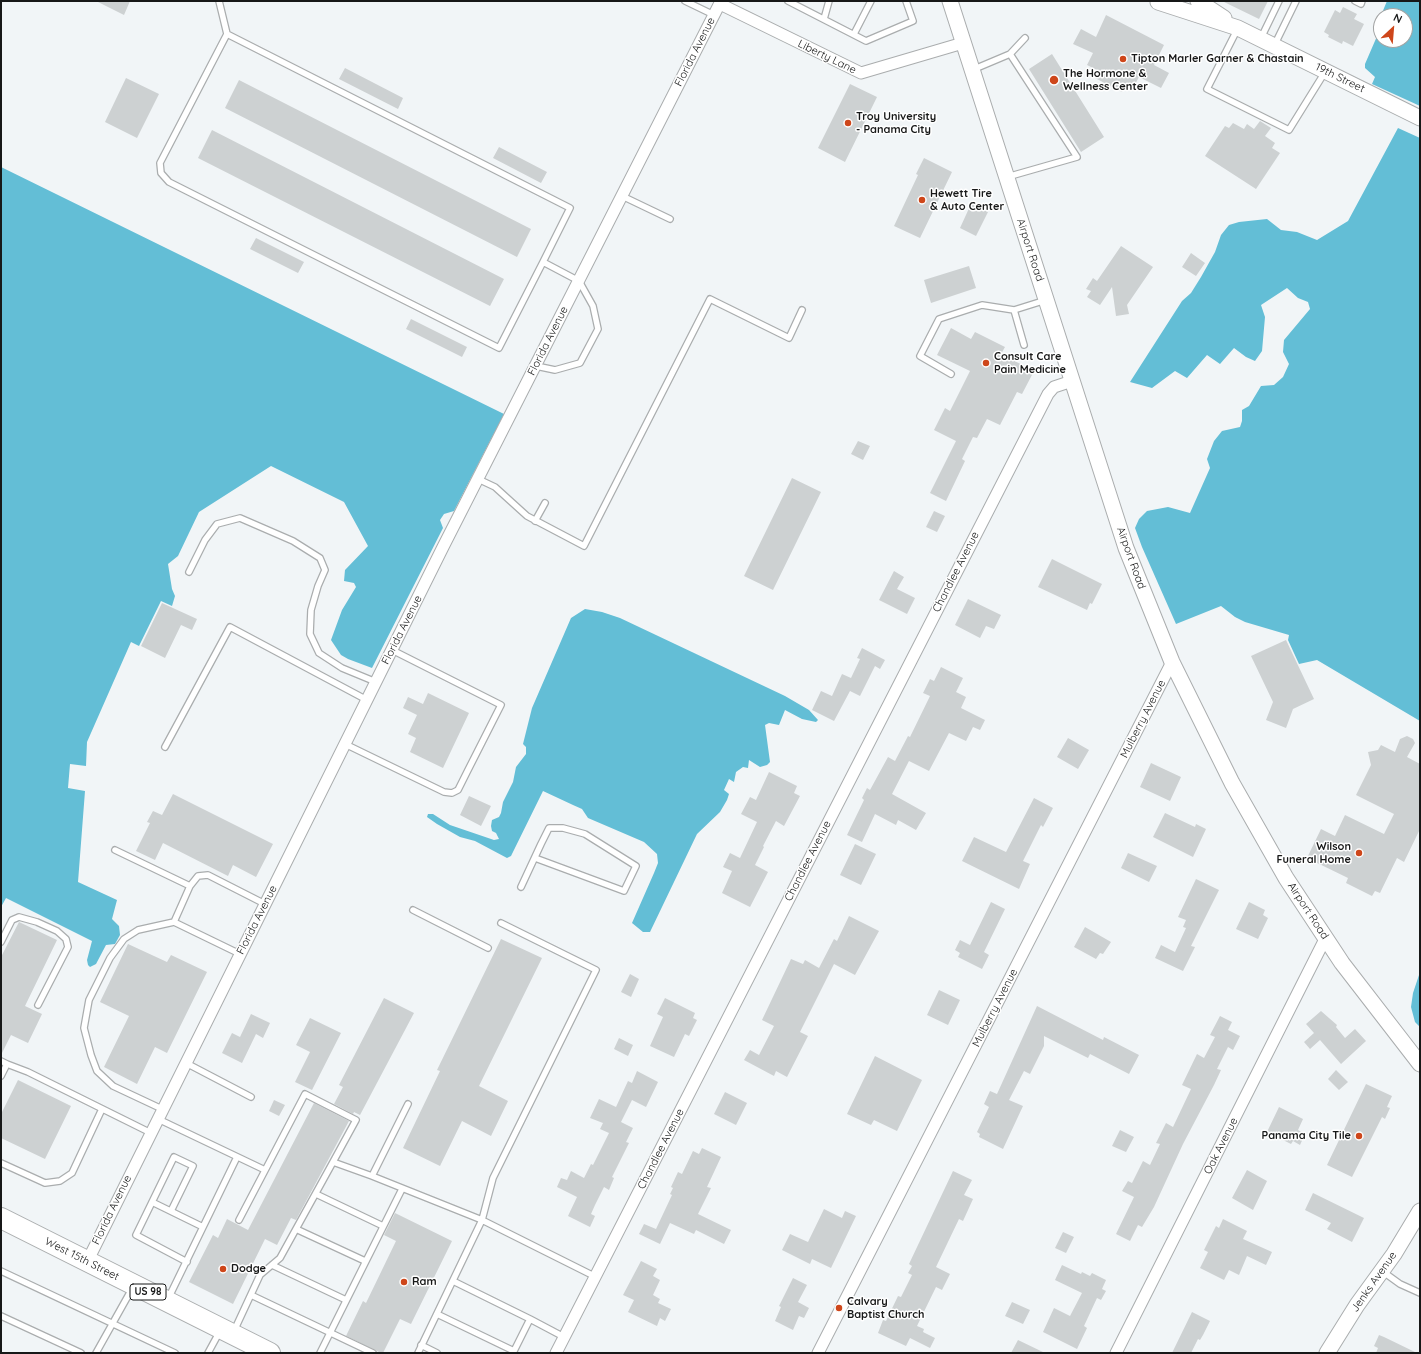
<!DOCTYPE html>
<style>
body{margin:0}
#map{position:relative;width:1421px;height:1354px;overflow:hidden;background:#f1f5f7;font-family:Quicksand,sans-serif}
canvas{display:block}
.frame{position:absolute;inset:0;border:2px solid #171818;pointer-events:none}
.north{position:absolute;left:1373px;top:8px;width:40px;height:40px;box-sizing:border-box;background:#fff;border:1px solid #a2a3a3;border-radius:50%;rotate:26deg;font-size:11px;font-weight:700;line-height:16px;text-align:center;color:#171818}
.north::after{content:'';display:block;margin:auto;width:14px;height:18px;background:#ce461a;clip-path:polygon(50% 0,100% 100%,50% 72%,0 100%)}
</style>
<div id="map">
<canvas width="1421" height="1354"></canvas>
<div class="frame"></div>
<div class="north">N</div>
</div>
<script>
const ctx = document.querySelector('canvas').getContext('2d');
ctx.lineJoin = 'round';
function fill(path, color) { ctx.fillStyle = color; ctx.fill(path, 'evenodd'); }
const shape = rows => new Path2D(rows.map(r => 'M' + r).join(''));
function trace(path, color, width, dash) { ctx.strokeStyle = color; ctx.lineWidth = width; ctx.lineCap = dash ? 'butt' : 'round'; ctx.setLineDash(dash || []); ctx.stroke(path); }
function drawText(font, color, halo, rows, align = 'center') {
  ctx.font = font + ' Quicksand,sans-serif'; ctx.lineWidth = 3; ctx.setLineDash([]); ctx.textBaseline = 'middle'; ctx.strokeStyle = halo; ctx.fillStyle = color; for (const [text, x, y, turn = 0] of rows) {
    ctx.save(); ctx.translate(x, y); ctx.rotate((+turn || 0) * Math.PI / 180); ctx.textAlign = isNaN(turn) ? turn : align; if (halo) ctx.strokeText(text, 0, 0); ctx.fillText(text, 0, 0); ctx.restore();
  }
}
fill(shape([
 [1387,1,1420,1,1420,106,1372,84,1375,77,1365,68,1365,64,1381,27,1381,40,1405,40,1405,16,1382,16,1382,13],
 [1398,128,1420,138,1420,721,1317,660,1299,664,1288,640,1289,635,1245,622,1235,617,1221,606,1176,624,1142,547,1135,528,1139,519,1147,511,1168,507,1190,513,1210,468,1207,459,1214,441,1222,431,1240,427,1242,421,1242,410,1249,406,1261,386,1274,385,1283,377,1289,364,1283,352,1284,340,1310,309,1308,302,1298,298,1287,288,1261,305,1265,317,1262,351,1255,361,1246,357,1234,348,1220,364,1207,355,1187,378,1175,371,1152,388,1130,382,1182,301,1191,293,1201,277,1215,252,1221,235,1229,225,1239,222,1267,219,1281,230,1297,232,1317,240,1348,221],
 [1,167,504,414,454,511,444,514,440,520,443,528,372,668,348,659,341,655,331,640,342,610,356,587,354,583,344,581,345,570,368,546,344,502,271,466,199,512,178,556,168,564,172,589,175,596,172,606,161,601,139,646,131,642,87,742,86,766,70,764,68,788,85,791,78,882,117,900,112,919,119,926,120,935,115,944,106,945,96,964,90,967,88,965,87,960,92,941,6,898,1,907],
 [585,609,602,612,620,618,785,696,809,710,818,720,816,722,802,719,785,710,779,725,769,723,765,725,770,762,767,765,760,767,749,760,748,768,743,767,736,772,734,782,729,779,724,790,729,794,727,800,720,812,697,834,650,932,643,932,632,923,654,873,658,863,657,854,644,842,588,818,582,809,573,805,543,791,511,856,507,858,475,841,460,837,437,824,427,817,428,814,433,814,450,825,494,840,499,839,496,833,492,831,491,826,492,820,499,817,501,813,503,802,513,782,516,767,526,754,526,747,523,744,532,708,571,618],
 [1420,972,1420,1027,1415,1022,1411,1007,1413,993]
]), '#63bed6');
fill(shape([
 [96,1,130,1,124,15],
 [1222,1,1268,1,1259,19],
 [1343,7,1357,14,1354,19,1364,24,1353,46,1343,41,1342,44,1328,37,1329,35,1324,32,1335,10,1340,13],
 [1106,15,1164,45,1154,65,1169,73,1161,88,1139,77,1133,88,1126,84,1122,92,1095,78,1099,71,1087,65,1093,53,1073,44,1081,29,1096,37],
 [1052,54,1104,137,1081,152,1029,69],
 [345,68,403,98,398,109,339,79],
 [126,78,159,94,137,138,105,122],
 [239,80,531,229,517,257,225,108],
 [850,84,877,97,845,162,818,148],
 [1260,121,1271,128,1265,136,1275,143,1272,148,1280,153,1256,189,1205,156,1225,126,1229,128,1233,123,1244,129,1247,124,1254,129],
 [212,130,504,279,490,306,198,158],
 [499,147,547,172,541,183,493,158],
 [924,158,952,172,920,238,894,226,918,175,916,174],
 [971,204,988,212,976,236,960,228],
 [256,238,304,262,298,273,250,249],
 [1121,246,1153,267,1127,305,1129,314,1116,316,1112,287,1100,305,1087,297,1091,291,1086,289,1093,278,1097,281],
 [1191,253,1205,263,1196,276,1182,267],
 [969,266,976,288,931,303,924,280],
 [411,319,467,347,462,357,406,329],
 [951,328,971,339,975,332,1005,347,1001,354,1034,371,1022,394,1017,392,1000,425,987,419,977,438,973,437,962,459,965,461,946,501,930,493,956,441,934,430,945,408,950,411,970,371,937,355],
 [858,441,870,446,863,460,851,454],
 [792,478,821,492,773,590,744,576],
 [934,511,945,516,937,532,926,527],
 [1052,559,1102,584,1092,604,1090,603,1087,610,1038,587],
 [894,571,904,577,897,589,915,598,907,614,879,600],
 [968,599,1001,615,994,629,986,626,980,638,955,625],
 [162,603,197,619,192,630,181,625,165,658,141,646],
 [1286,640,1314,699,1293,709,1286,728,1266,720,1273,702,1251,656],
 [862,648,885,660,880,669,875,666,860,696,850,691,834,721,812,710,821,691,832,696,842,674,851,678,860,659,857,658],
 [941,667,963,678,956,692,966,697,961,708,985,720,980,730,973,727,966,741,949,733,929,771,909,761,892,794,926,813,916,830,898,820,896,825,875,814,862,842,847,835,864,800,862,798,867,788,870,790,888,757,895,761,908,736,910,737,930,696,923,693,930,679,934,681],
 [428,693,469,713,443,768,410,752,416,738,408,734,417,715,403,708,408,697,423,704],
 [1407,736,1413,739,1415,743,1407,757,1420,764,1420,829,1404,862,1397,858,1380,893,1375,891,1372,896,1346,883,1348,878,1307,858,1321,829,1335,836,1345,815,1384,834,1394,814,1356,795,1371,765,1368,752,1378,750,1381,745,1395,752,1400,739],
 [1068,738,1089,750,1078,769,1057,757],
 [1151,763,1181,777,1170,801,1140,787],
 [769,772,797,786,794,793,800,796,784,826,776,821,763,846,764,847,755,865,768,872,750,907,722,893,732,871,723,867,730,853,740,858,757,822,741,814,750,797,756,800],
 [173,794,273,844,256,877,233,865,228,876,163,843,155,860,136,851,150,823,147,822,153,811,162,815],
 [469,796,491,806,481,826,460,815],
 [1034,798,1053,808,1043,827,1041,825,1023,861,1030,864,1019,889,962,861,974,837,1006,852],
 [1165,813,1195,827,1196,824,1206,829,1193,857,1153,837],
 [855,844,876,854,861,885,840,875],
 [1128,853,1157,866,1149,882,1121,868],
 [1196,879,1219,890,1191,946,1195,947,1183,971,1155,958,1161,945,1175,952,1186,928,1183,927,1186,920,1178,917],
 [991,902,1005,909,984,952,989,955,982,969,958,957,960,953,955,950,960,940,970,945],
 [1249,902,1265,910,1263,915,1268,918,1258,939,1236,929],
 [849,916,879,931,855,975,834,964,800,1032,808,1036,787,1077,776,1071,774,1076,744,1060,750,1050,759,1055,774,1026,762,1020,791,959,803,964,805,960,819,968,834,939,837,941],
 [19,922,57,940,25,1006,42,1014,28,1043,11,1035,1,1055,1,957],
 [1085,927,1111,942,1103,954,1100,953,1096,959,1074,947],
 [501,939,542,958,479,1086,508,1101,491,1136,462,1121,440,1166,403,1148,440,1071,437,1070],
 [128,944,167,962,171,955,207,972,167,1053,155,1047,137,1084,104,1067,129,1016,100,1002],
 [630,974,639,979,631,997,621,992],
 [939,990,960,1000,948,1025,927,1015],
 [384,998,414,1013,360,1115,354,1112,353,1114,334,1104,343,1087,339,1085],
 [665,998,695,1013,693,1018,697,1020,689,1036,685,1034,674,1057,650,1046,663,1017,657,1014],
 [1037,1006,1103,1040,1104,1037,1139,1055,1129,1074,1090,1054,1088,1058,1044,1036,1044,1046,1030,1074,1024,1071,1009,1100,1023,1106,1003,1149,979,1137,980,1134,977,1132,989,1107,984,1104,990,1091,997,1094],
 [1321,1011,1337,1025,1336,1027,1345,1038,1355,1029,1366,1041,1341,1064,1320,1040,1310,1049,1304,1042,1314,1033,1306,1024],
 [251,1014,270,1023,263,1038,256,1034,242,1063,222,1053,232,1033,240,1037],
 [1220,1016,1232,1022,1228,1030,1240,1036,1233,1050,1228,1047,1217,1069,1221,1070,1214,1085,1183,1144,1154,1207,1142,1227,1138,1225,1130,1241,1116,1234,1134,1197,1122,1191,1128,1181,1132,1183,1143,1161,1150,1165,1160,1144,1156,1143,1166,1123,1173,1127,1191,1089,1182,1085,1197,1054,1204,1058,1215,1037,1210,1035],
 [310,1018,341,1033,312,1090,295,1082,310,1052,296,1045],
 [619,1038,633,1045,628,1056,614,1049],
 [875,1056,922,1080,897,1131,874,1120,871,1125,847,1114],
 [1336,1070,1348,1082,1339,1090,1328,1079],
 [637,1071,658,1082,646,1107,632,1100,621,1122,633,1128,626,1142,629,1143,612,1177,614,1178,609,1190,604,1187,595,1205,591,1214,595,1216,590,1227,568,1216,577,1197,557,1187,561,1178,567,1180,571,1171,584,1178,591,1164,593,1165,609,1133,600,1129,603,1123,590,1118,599,1099,616,1107,628,1081,632,1083],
 [18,1080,71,1106,45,1159,1,1138,1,1114],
 [1366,1084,1392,1096,1387,1107,1390,1108,1385,1119,1382,1117,1352,1177,1327,1165],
 [725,1092,747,1103,736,1125,714,1114],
 [274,1100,285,1105,279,1116,269,1111],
 [314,1103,349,1121,296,1220,291,1218,277,1245,265,1239,233,1304,189,1282,213,1235,218,1238,227,1219,248,1230],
 [1279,1107,1303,1119,1298,1130,1305,1134,1300,1145,1293,1141,1291,1144,1267,1132],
 [1120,1130,1134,1137,1126,1152,1112,1146],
 [702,1148,721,1157,707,1187,711,1188,698,1214,731,1230,724,1244,696,1230,694,1234,670,1223,660,1244,639,1234,644,1224,656,1229,672,1195,670,1194,673,1188,671,1187,678,1172,682,1174,693,1151,699,1154],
 [1247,1170,1267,1181,1253,1210,1232,1198],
 [953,1171,972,1180,964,1195,973,1199,963,1221,959,1219,936,1267,950,1274,942,1290,936,1287,917,1326,924,1329,923,1332,935,1338,930,1348,910,1338,906,1346,878,1333,883,1320,886,1321,898,1296,901,1297,912,1275,908,1273,912,1266,909,1264],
 [1313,1193,1364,1218,1352,1242,1327,1229,1331,1223,1305,1210],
 [824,1209,842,1218,845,1211,856,1216,831,1268,812,1259,810,1264,782,1250,790,1234,808,1242],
 [395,1213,452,1241,411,1324,400,1319,383,1353,381,1353,346,1336,363,1301,366,1303,396,1241,384,1235],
 [1223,1219,1247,1231,1243,1239,1272,1252,1266,1265,1247,1256,1239,1275,1229,1270,1224,1280,1200,1268,1208,1252,1204,1250,1216,1226,1219,1228],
 [1063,1232,1074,1237,1066,1253,1055,1248],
 [641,1261,657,1269,653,1276,660,1280,653,1295,660,1299,658,1303,671,1309,665,1321,660,1318,657,1326,628,1312,634,1300,623,1295],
 [1062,1265,1081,1274,1082,1272,1090,1276,1092,1273,1106,1280,1102,1289,1106,1291,1101,1300,1097,1298,1084,1326,1087,1328,1077,1349,1043,1332,1054,1308,1070,1316,1082,1293,1055,1280],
 [793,1278,807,1285,798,1302,809,1308,804,1318,799,1316,793,1330,775,1321,781,1307,779,1306],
 [1012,1302,1030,1310,1023,1324,1005,1316],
 [1192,1312,1210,1321,1203,1335,1200,1340,1198,1339,1191,1353,1172,1353],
 [1379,1335,1384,1337,1417,1353,1376,1353,1378,1348,1374,1346],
 [1018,1340,1045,1353,1011,1353]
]), '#cdd1d2');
const lane = shape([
 [219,1,227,34],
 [685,1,714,15],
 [788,1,866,41,913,21,906,1],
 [1355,1,1361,4,1362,1],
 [824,19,829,1],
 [1238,28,1207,89,1289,130,1325,72],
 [854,34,871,1],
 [1261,38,1279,1],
 [1274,46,1296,1],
 [972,70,1010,54,1025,38],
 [1007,177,1077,157,1010,54],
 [622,196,670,219],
 [1014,310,1024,345],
 [536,366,555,370,580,363,598,329,593,306,579,281,543,262,570,208,227,34,160,163,161,173,169,182,499,348,543,262],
 [951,374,920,356,939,319,982,305,1014,310,1046,300],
 [478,479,495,487,527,516,584,546,710,299,789,338,802,310],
 [535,521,545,503],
 [189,572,205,540,217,524,240,518,293,541,320,558,325,570,318,586,311,610,310,634,319,653,342,668,376,682],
 [345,744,444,792,452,793,458,790,467,772,501,705,392,650],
 [165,747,230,627,367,700],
 [115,850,190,886],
 [521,887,541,844,549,828,563,828,585,834,636,866,624,891,535,858],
 [413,910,488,948],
 [174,922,190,886,198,876,208,875,265,904],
 [1,942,12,920,19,917,37,922,57,931,66,939,68,947,38,1005],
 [1,1061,7,1064],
 [186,1063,251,1097],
 [1,1076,7,1064,28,1072,151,1133],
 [408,1104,372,1176,482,1220,596,1277],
 [162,1109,113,1086,97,1071,91,1055,84,1028,89,1000,110,958,124,939,138,930,174,922,240,954],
 [158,1119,265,1170],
 [1,1163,45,1183,60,1181,72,1173,102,1109],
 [316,1194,383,1226],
 [152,1202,203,1227],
 [171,1211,193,1166,174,1157,136,1235,187,1262],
 [239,1220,305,1094,356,1120,333,1162],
 [296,1229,365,1261],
 [272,1265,346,1300],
 [1,1271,175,1353],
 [1382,1271,1400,1284,1420,1293],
 [453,1281,530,1319],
 [251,1295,373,1353],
 [168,1299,237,1157],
 [437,1314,514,1351],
 [1,1316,81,1353],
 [234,1331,260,1275,280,1258,333,1162,372,1176],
 [421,1345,437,1353],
 [96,1353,133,1287],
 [208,1353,220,1331],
 [320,1353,402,1189],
 [418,1353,482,1220,493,1178,596,970,501,923],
 [513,1353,530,1319,564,1337]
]);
const street = shape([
 [720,4,861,73,963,43],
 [87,1262,443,547,721,1],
 [556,1353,1048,394,1054,387,1072,381],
 [818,1353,1172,662],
 [1116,1353,1325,939]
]);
const secondary = shape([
 [950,1,1126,548,1172,662,1232,783,1286,878,1342,963,1420,1064],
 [1198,1,1224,18],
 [1158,2,1238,28,1420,118],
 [1327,1353,1357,1305,1394,1254,1420,1211]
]);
const highway = shape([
 [1,1218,270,1353]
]);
trace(lane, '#aaadae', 8);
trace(street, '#aaadae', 13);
trace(secondary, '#aaadae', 17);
trace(highway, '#aaadae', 22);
trace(lane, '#fff', 5.5);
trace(street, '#fff', 11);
trace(secondary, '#fff', 15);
trace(highway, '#fff', 20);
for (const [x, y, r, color] of [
 [1123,59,4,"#ce461a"],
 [1054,80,5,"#ce461a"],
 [848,123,4,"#ce461a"],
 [922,200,4,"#ce461a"],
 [986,363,4,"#ce461a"],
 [1359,853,4,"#ce461a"],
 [1359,1136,4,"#ce461a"],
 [223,1269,4,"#ce461a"],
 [404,1282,4,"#ce461a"],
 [839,1308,4,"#ce461a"]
]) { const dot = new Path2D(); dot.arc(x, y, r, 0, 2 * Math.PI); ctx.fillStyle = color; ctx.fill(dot); trace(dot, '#fff', 1.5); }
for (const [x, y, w] of [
 [148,1292,36]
]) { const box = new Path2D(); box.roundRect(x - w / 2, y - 8, w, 16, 3); ctx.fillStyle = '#fff'; ctx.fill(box); trace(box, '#171818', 1); }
drawText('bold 10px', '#171818', null, [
 ["US 98",148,1292]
]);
drawText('11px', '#171818', '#fff', [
 ["Florida Avenue",695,52,-63],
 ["Liberty Lane",827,57,26],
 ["19th Street",1340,78,26],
 ["Airport Road",1030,250,72],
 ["Florida Avenue",548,341,-63],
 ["Airport Road",1131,558,70],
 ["Chandlee Avenue",956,572,-63],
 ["Florida Avenue",402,630,-63],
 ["Mulberry Avenue",1143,719,-63],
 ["Chandlee Avenue",808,861,-63],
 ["Airport Road",1308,911,57],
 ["Florida Avenue",257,920,-63],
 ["Mulberry Avenue",995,1008,-63],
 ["Oak Avenue",1221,1146,-63],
 ["Chandlee Avenue",661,1149,-63],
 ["Florida Avenue",112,1210,-64],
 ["West 15th Street",82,1259,27],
 ["Jenks Avenue",1374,1282,-55]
]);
drawText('bold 11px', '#171818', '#fff', [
 ["Tipton Marler Garner & Chastain",1131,59],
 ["The Hormone &",1063,74],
 ["Wellness Center",1063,87],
 ["Troy University",856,117],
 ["- Panama City",856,130],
 ["Hewett Tire",930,194],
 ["& Auto Center",930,207],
 ["Consult Care",994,357],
 ["Pain Medicine",994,370],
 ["Wilson",1351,847,"right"],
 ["Funeral Home",1351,860,"right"],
 ["Panama City Tile",1351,1136,"right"],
 ["Dodge",231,1269],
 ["Ram",412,1282],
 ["Calvary",847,1302],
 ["Baptist Church",847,1315]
], 'left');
</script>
